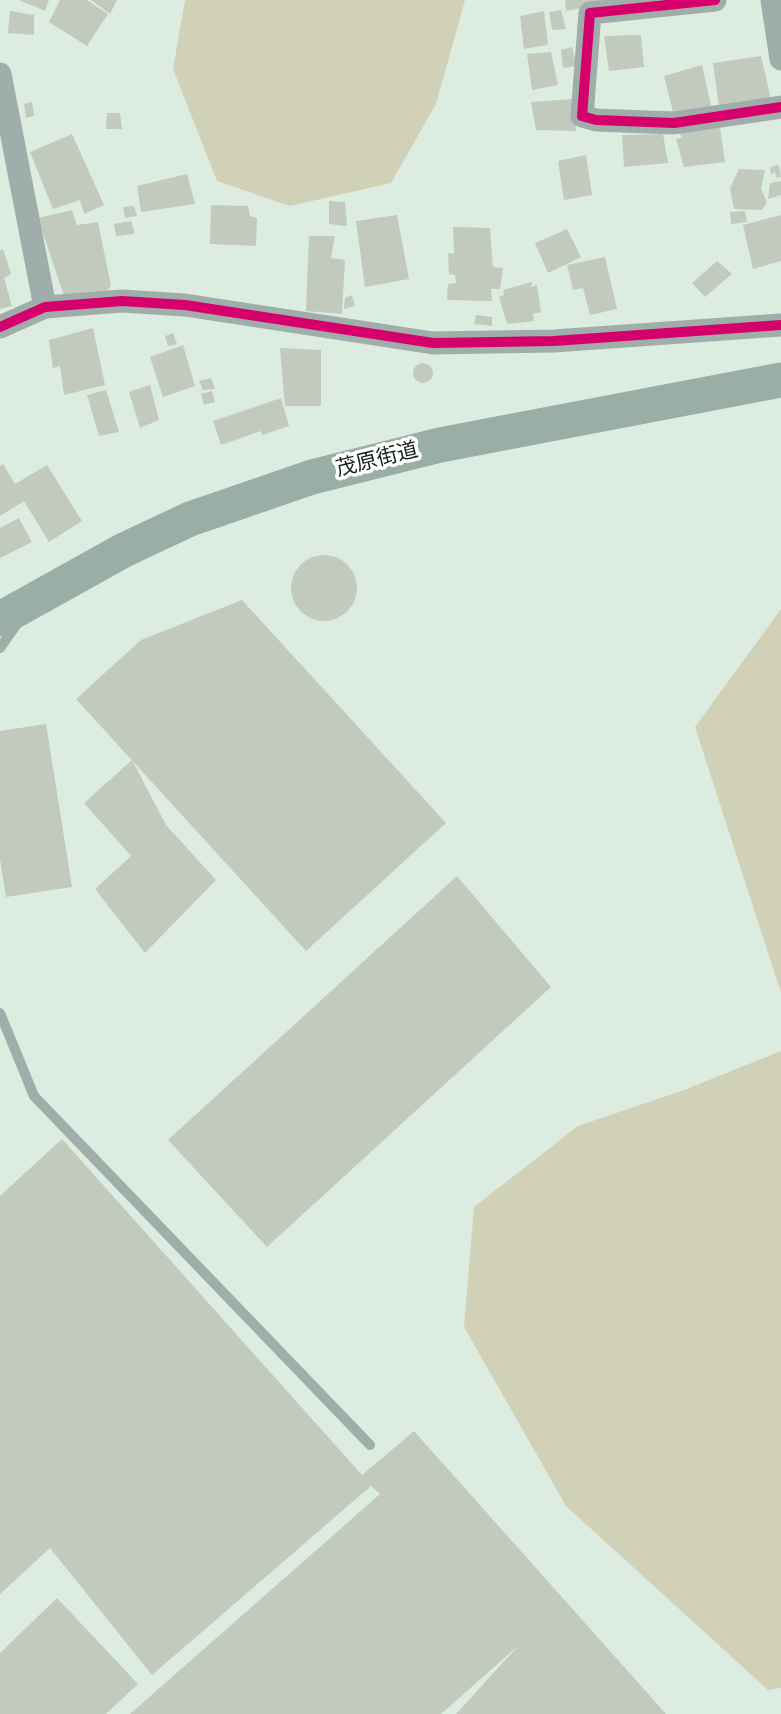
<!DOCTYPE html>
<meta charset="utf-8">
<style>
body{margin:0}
canvas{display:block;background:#ddece0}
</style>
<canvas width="781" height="1714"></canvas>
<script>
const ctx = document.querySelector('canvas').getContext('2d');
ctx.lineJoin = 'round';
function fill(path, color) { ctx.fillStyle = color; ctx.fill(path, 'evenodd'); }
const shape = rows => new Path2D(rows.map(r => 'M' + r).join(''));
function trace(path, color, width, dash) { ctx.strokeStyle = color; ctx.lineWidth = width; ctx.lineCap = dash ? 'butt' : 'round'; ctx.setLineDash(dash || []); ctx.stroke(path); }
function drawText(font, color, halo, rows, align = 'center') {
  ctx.font = font + ' Arial,"Noto Sans JP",sans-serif'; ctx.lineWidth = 7; ctx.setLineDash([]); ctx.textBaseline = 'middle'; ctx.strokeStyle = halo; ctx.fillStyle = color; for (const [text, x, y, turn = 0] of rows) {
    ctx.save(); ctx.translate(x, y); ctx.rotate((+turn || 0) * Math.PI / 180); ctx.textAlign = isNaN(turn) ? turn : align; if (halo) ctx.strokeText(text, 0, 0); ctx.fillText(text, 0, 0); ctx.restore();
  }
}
fill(shape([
 [185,0,465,0,436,104,391,183,290,206,217,181,173,69],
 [781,609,781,993,695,727],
 [781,1051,781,1688,768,1690,566,1506,464,1327,474,1207,578,1126,684,1090]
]), '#d1d1b8');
fill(shape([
 [19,0,49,0,45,11],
 [60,0,87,0,108,14,87,46,49,22],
 [91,0,117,0,110,14],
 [565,0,609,0,610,3,566,11],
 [561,10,566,29,552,30,549,12],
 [10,11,34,15,34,35,8,33],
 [544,11,548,45,524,49,520,16],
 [641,35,644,67,609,71,604,36],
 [572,47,577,66,563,68,561,50],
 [551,52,558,85,532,90,527,54],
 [761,56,771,99,719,107,713,63],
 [702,65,711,106,674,116,664,76],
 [573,99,576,131,536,130,531,102],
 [32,102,34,116,26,118,24,104],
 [107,113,120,113,122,129,106,129],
 [719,120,725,162,684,167,676,139,682,138,679,131],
 [72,134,104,205,84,214,80,200,53,209,30,152],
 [663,134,668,163,624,167,622,135],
 [586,155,592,195,564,200,558,161],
 [779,165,781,177,777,178,775,172,771,175,770,167],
 [739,169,765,170,761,189,767,202,762,210,734,209,730,188],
 [187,174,195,204,141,212,137,186],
 [781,181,781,195,768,199,770,183],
 [329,201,345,202,347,226,329,224],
 [211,205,248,206,250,216,257,218,256,246,210,244],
 [134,206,137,216,125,218,123,207],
 [72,210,77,225,98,222,111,286,103,297,66,302,38,218],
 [745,211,747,222,731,224,730,212],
 [397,215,409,279,365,287,356,221],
 [781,215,781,261,753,269,743,225],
 [131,221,135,234,116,236,114,224],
 [453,227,490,228,493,267,503,268,500,289,491,289,492,301,447,300,448,284,456,283,455,275,449,274,448,253,454,254],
 [567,229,581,257,548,273,535,243],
 [309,236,335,236,331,258,345,260,342,314,306,311],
 [3,249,11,274,4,278,12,306,0,309,0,251],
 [605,257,617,309,590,315,583,288,573,290,567,265],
 [717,261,732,274,705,297,692,283],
 [532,282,531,287,537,285,541,312,533,314,534,321,507,324,499,297,504,295,503,290],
 [352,295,355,306,344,309,345,298],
 [476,315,492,317,492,326,474,324],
 [93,328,105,385,64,395,60,366,53,368,49,340],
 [173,333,177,344,168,346,165,336],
 [183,345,195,386,163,397,150,357],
 [280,348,321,350,321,406,285,406],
 '413 373a10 10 0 1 1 20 0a10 10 0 1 1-20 0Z',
 [211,378,215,389,203,390,199,381],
 [150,385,159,420,140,428,129,392],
 [106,390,119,432,99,436,87,395],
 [212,391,215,402,204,405,201,394],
 [281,398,289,426,262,435,261,431,221,445,213,421],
 [3,464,15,484,47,465,82,521,49,542,24,501,0,516,0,466],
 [19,518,32,542,0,558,0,528],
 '291 588a33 33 0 1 1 66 0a33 33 0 1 1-66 0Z',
 [242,600,446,823,306,951,76,699,141,640],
 [46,724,72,887,6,897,0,859,0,731],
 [132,760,166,825,216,880,145,953,95,889,131,856,84,803],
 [457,876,551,987,267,1247,168,1140],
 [62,1139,362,1475,414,1431,666,1714,456,1714,519,1645,441,1714,130,1714,380,1494,371,1486,152,1675,50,1548,0,1594,0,1196],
 [57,1598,138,1684,106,1714,0,1714,0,1653]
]), '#c2cabe');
trace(shape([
 [0,648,19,621],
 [0,1013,34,1096,370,1445]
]), '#9faeaa', 10);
trace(shape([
 [715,0,590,13,582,116,596,120,674,123,781,107],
 [772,0,781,59],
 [0,74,45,307],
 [0,327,45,307,122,301,185,305,433,343,554,341,781,325]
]), '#9faeaa', 23);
trace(shape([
 [0,619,124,550,190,519,312,477,440,445,781,380]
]), '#98aea7', 35);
trace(shape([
 [715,0,590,13,582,116,596,120,674,123,781,107],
 [0,327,45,307,122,301,185,305,433,343,554,341,781,325]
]), '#d6006c', 10);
drawText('21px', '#162019', '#fff', [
 ["茂原街道",377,460,-14]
]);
</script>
